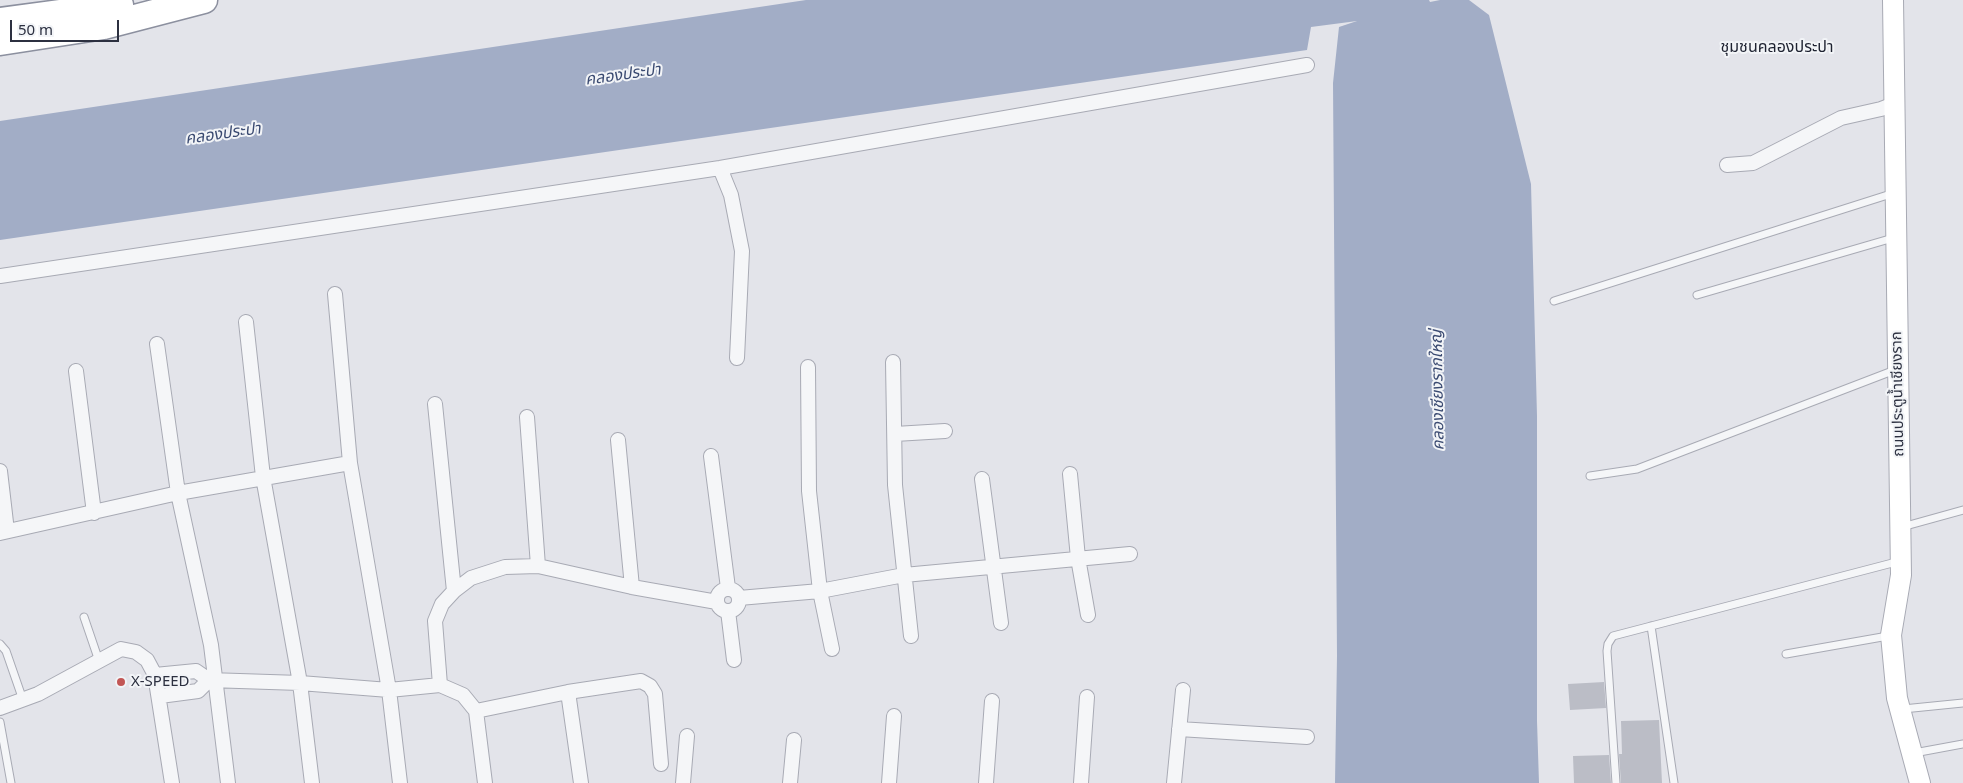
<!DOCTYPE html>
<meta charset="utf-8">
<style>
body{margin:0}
#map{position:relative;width:1963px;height:783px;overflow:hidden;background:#e3e4ea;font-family:"Noto Sans",sans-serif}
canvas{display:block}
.scale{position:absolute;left:10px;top:20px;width:109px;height:22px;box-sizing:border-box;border:2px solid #2c3040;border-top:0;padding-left:6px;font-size:15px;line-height:18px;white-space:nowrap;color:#2c3040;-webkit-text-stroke:4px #f2f4f7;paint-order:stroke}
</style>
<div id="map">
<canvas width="1963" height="783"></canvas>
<div class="scale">50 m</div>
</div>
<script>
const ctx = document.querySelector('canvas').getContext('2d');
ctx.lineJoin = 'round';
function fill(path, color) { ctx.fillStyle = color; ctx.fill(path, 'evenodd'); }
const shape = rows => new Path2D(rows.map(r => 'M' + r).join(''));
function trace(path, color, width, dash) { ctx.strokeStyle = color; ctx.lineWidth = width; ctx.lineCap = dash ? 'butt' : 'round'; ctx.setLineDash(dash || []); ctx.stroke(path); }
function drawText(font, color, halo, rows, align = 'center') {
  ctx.font = font + ' "Noto Sans","Noto Sans Thai",sans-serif'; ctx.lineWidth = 4; ctx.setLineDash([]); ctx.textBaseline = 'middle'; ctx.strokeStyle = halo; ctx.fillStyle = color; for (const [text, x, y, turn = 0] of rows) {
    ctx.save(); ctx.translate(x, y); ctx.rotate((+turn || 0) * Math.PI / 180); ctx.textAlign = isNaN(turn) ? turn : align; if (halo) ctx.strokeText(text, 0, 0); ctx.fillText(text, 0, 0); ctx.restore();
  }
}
fill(shape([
 [806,0,1429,0,1430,2,1440,0,1469,0,1489,15,1531,184,1537,416,1537,721,1539,783,1335,783,1337,656,1333,83,1339,27,1357,21,1311,27,1307,50,0,240,0,121]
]), '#a2adc6');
fill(shape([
 [1604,682,1606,708,1570,710,1568,684],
 [1659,720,1662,783,1621,783,1619,754,1622,754,1621,721],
 [1609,755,1611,783,1574,783,1573,756]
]), '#bbbdc6');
const lane = shape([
 [1697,295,1893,238],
 [1554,301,1894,193],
 [1590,476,1637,469,1895,370],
 [1902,527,1963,510],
 [84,617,99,661],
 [1651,626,1674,783],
 [0,644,6,651,23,700],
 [1786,654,1888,636],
 [1903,709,1963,703],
 [0,722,11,783],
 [1914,753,1963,744],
 [1616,783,1607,651,1608,644,1613,636,1900,561]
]);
const street = shape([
 [1727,165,1753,163,1841,118,1881,109,1894,104],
 [720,168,731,195,742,251,737,358],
 [0,276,720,168,1307,65],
 [335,294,350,463,389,690,400,783],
 [246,322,263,477,300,683,312,783],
 [157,344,178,493,211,645,228,783],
 [893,362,895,485,911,636],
 [808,367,809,491,820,591,832,649],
 [76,371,94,513],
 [435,404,454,591],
 [527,417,538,566],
 [895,434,945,431],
 [618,440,632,587],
 [711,456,728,588],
 [0,471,7,531],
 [1070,474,1078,558,1088,615],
 [982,479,1001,623],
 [0,533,178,493,350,463],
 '717 600a11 11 0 1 1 22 0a11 11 0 1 1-22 0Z',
 [739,598,820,591,904,575,1130,554],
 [728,611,734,660],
 [155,675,196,671,209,680,300,683,389,690,440,685,435,621,442,604,454,591,471,578,505,567,538,566,632,587,717,602],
 [440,685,463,695,476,711,485,783],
 [160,696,198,691,209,680],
 [0,708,38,694,121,649,136,652,147,660,155,675,172,783],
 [476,711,568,692],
 [1179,729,1307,737],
 [581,783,568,692,641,681,650,686,655,694,661,764],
 [683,783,687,736],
 [790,783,794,740],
 [889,783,894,716],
 [986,783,992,701],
 [1081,783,1087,697],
 [1174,783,1183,690]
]);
const secondary = shape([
 [1893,0,1901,575,1891,635,1897,698,1920,783]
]);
const highway = shape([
 [0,21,120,5],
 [0,42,104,26,204,0]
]);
trace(lane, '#a8aab4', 9);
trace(street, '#a8aab4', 16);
trace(secondary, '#a8aab4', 22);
trace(highway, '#8c909f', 29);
trace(lane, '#f5f6f8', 7);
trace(street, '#f5f6f8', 14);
trace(secondary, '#fff', 20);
trace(highway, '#fff', 26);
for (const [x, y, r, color] of [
 [121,682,5,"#c25655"]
]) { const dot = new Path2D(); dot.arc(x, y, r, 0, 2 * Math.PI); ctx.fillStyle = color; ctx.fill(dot); trace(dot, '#f2f4f7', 2); }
drawText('15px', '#2c3040', '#f2f4f7', [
 ["ถนนประตูน้ำเชียงราก",1898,394,-91]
]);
drawText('15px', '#2c3040', '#f2f4f7', [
 ["X-SPEED",131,682]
], 'left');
drawText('16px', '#1e2231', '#f2f4f7', [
 ["ชุมชนคลองประปา",1777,47]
]);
drawText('italic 16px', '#3a4a71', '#f2f4f7', [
 ["คลองประปา",623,75,-8],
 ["คลองประปา",223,134,-8],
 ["คลองเชียงรากใหญ่",1438,390,-91]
]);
</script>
